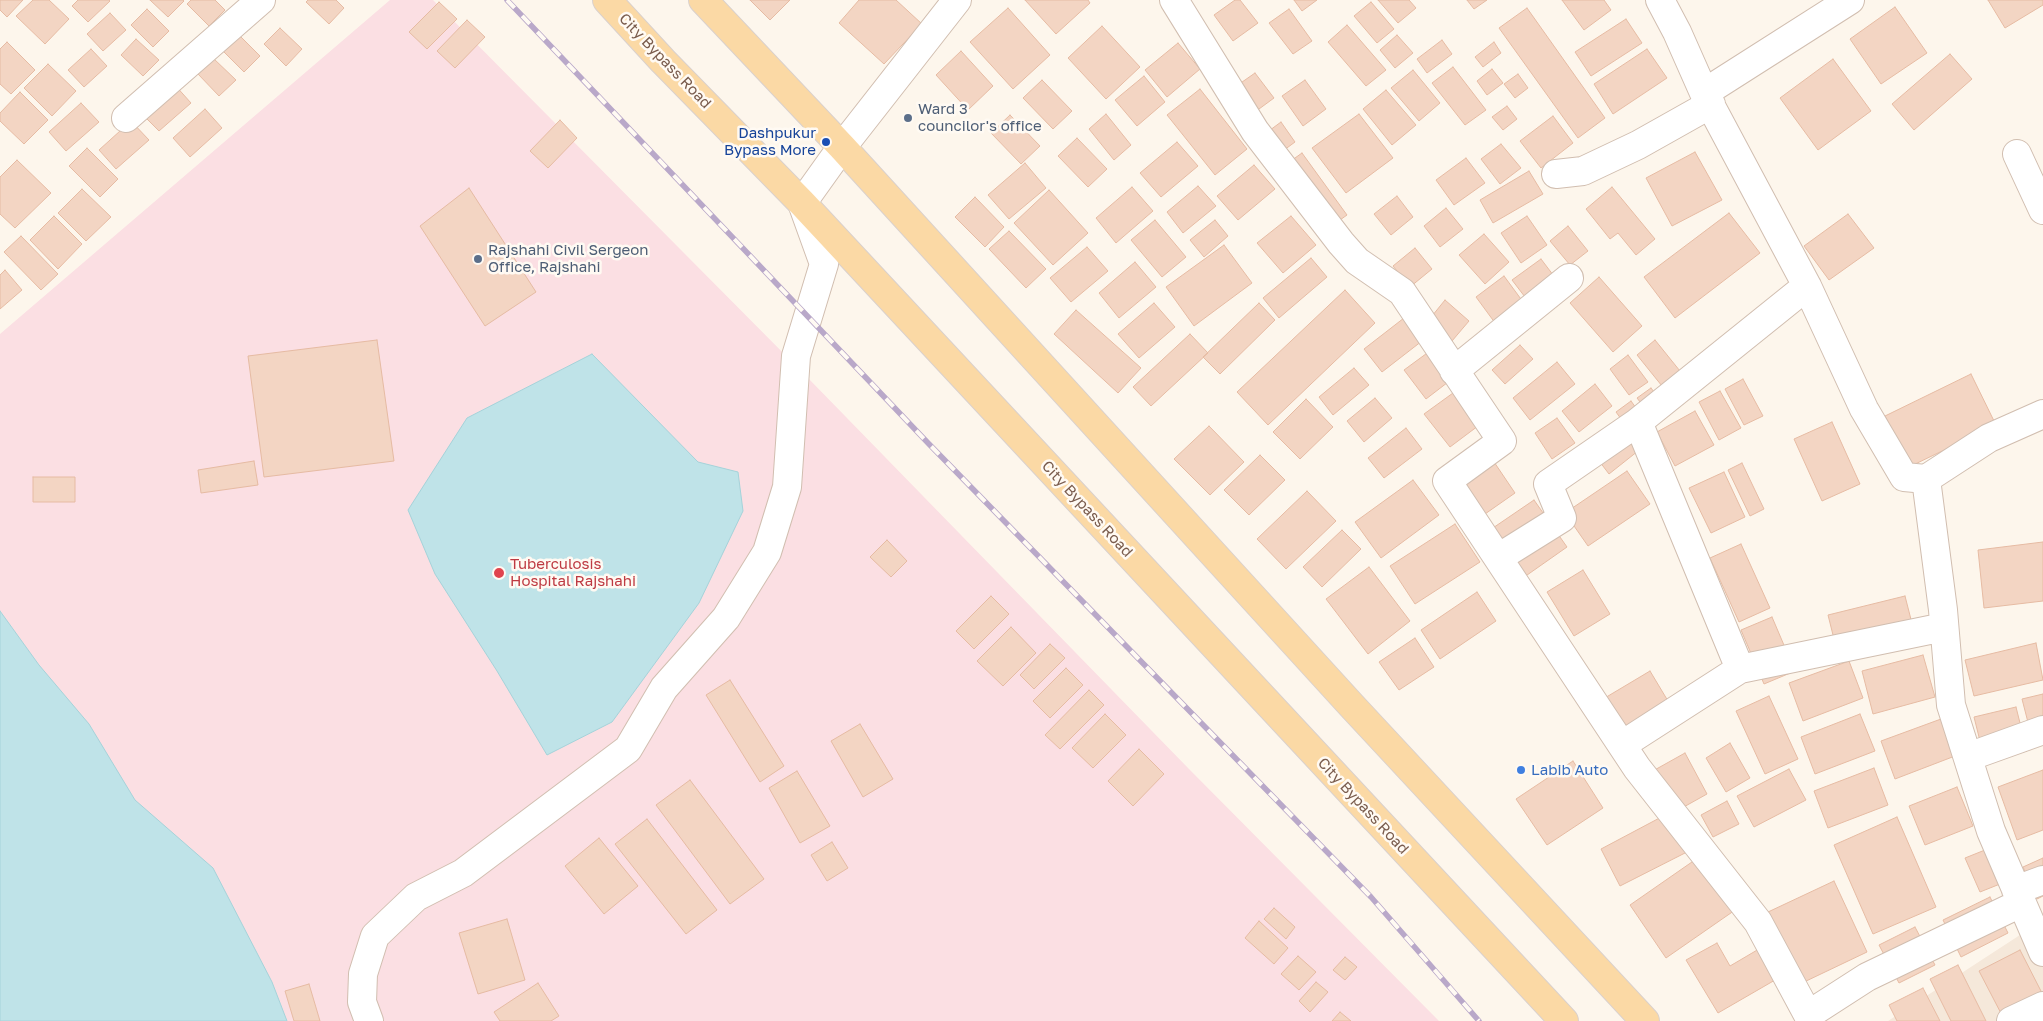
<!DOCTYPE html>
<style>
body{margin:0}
canvas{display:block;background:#fdf6ec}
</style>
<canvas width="2043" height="1021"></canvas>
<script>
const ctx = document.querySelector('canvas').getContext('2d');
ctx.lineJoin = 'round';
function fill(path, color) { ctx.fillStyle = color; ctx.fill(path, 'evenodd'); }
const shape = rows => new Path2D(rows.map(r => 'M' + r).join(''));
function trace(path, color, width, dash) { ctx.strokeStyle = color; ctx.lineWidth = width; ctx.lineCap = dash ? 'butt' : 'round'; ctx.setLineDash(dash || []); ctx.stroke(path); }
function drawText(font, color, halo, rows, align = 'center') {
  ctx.font = font + ' "Golos Text",sans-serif'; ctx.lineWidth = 5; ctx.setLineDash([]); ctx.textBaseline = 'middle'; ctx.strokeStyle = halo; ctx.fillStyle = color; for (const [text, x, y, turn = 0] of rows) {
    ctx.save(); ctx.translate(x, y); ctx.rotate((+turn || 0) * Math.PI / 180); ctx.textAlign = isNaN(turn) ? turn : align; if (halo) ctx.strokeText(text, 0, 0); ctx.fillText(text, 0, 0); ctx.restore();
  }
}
fill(shape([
 [2043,920,2043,1021,1888,1021]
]), '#f5e8da');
fill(shape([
 [390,0,433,0,808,378,1189,769,1439,1021,0,1021,0,334]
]), '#fbdfe3');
const water = shape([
 [592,354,698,462,738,472,743,511,699,603,612,722,547,755,497,671,435,574,408,510,467,418,592,354],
 [0,611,39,665,89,724,135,800,213,868,272,982,287,1021,0,1021,0,611]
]);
fill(water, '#bfe3e8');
trace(water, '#a5d3da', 1);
const building = shape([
 [0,0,23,0,7,17,0,10,0,0],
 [33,0,49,0,69,19,45,44,16,16,33,0],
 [78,0,109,0,110,1,88,22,72,6,78,0],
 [150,0,183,0,184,1,168,17,150,0],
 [191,0,215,0,225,10,209,26,187,4,191,0],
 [308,0,336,0,344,8,329,24,306,2,308,0],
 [750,0,790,0,770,20,750,0],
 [859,0,896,0,922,24,884,64,839,23,859,0],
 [1025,0,1088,0,1090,3,1056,34,1025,0],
 [1235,0,1240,0,1258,23,1233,41,1214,15,1235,0],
 [1294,0,1317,0,1302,11,1294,0],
 [1378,0,1409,0,1416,8,1398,23,1378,0],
 [1467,0,1487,0,1474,9,1467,0],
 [1562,0,1604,0,1611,10,1584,30,1562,0],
 [1988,0,2043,0,2043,5,2005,28,1988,0],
 [439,2,457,19,427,49,409,32,439,2],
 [1371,2,1394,29,1377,43,1354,16,1371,2],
 [1895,7,1927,53,1881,84,1850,39,1895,7],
 [1008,8,1050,55,1013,89,970,42,1008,8],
 [1527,8,1605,118,1578,138,1499,28,1527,8],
 [147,9,169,31,153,47,131,25,147,9],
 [1289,9,1312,41,1293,54,1269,23,1289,9],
 [110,13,126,30,103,51,87,34,110,13],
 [1626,19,1642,43,1591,76,1575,52,1626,19],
 [467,20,485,37,455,68,437,51,467,20],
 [1347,25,1386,70,1366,86,1328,42,1347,25],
 [1102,26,1140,67,1106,99,1068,58,1102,26],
 [280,28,302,49,286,66,264,44,280,28],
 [238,34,260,56,244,72,222,50,238,34],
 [1397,35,1413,53,1395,68,1380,50,1397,35],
 [136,39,159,60,143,76,121,55,136,39],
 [1442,40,1452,54,1427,73,1417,59,1442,40],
 [7,42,35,70,11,94,0,84,0,49,7,42],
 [1494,42,1501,53,1483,67,1475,57,1494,42],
 [1178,43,1200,69,1167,97,1145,70,1178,43],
 [91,49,107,66,84,87,68,70,91,49],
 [1647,49,1667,78,1613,114,1594,84,1647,49],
 [961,51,993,86,968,110,936,75,961,51],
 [1950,54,1972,79,1914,130,1892,104,1950,54],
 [213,58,236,80,219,96,198,74,213,58],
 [1833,59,1871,111,1818,150,1780,98,1833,59],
 [48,64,76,91,52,116,24,88,48,64],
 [1453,67,1486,110,1465,125,1432,83,1453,67],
 [1492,69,1503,83,1487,95,1477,81,1492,69],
 [1413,70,1440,103,1419,121,1391,88,1413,70],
 [1255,73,1274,98,1244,120,1225,94,1255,73],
 [1518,74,1528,88,1515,98,1504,84,1518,74],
 [1144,76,1165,102,1137,126,1115,100,1144,76],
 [1042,80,1072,111,1053,129,1023,98,1042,80],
 [1305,80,1326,109,1303,126,1282,96,1305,80],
 [174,84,191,103,159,131,141,113,174,84],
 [1200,89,1247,149,1215,175,1167,115,1200,89],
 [1386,90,1416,125,1392,145,1363,109,1386,90],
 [20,92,48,120,24,144,0,121,0,113,20,92],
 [81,103,99,122,66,151,49,132,81,103],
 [1507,106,1517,119,1503,130,1492,117,1507,106],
 [205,109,222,128,190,157,173,138,205,109],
 [1106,114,1131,145,1114,160,1089,129,1106,114],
 [1359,114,1393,158,1346,193,1312,148,1359,114],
 [1010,115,1040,146,1021,164,991,133,1010,115],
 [1553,116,1573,143,1541,168,1520,141,1553,116],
 [560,120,577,138,548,168,530,151,560,120],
 [131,121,149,140,116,169,99,150,131,121],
 [1281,122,1295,142,1276,156,1262,136,1281,122],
 [1077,138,1107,169,1088,187,1058,156,1077,138],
 [1177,142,1198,166,1161,197,1140,173,1177,142],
 [1501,144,1521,168,1500,184,1481,159,1501,144],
 [87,148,118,179,100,197,69,166,87,148],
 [1695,152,1722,200,1672,226,1646,178,1695,152],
 [1302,153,1347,215,1326,230,1281,168,1302,153],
 [1466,158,1485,183,1454,205,1436,180,1466,158],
 [17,160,51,193,15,228,0,214,0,177,17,160],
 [1025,163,1046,188,1009,219,988,195,1025,163],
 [1254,165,1275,189,1238,220,1217,196,1254,165],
 [1529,171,1543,194,1493,223,1480,200,1529,171],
 [1198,186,1216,206,1183,233,1167,212,1198,186],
 [1132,187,1153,211,1116,243,1096,218,1132,187],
 [1612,187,1655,239,1636,255,1618,233,1610,239,1586,209,1612,187],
 [469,188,536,292,485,326,420,226,469,188],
 [82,189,111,217,86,241,58,213,82,189],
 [1049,190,1088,233,1053,265,1014,223,1049,190],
 [1397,196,1413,217,1391,235,1374,214,1397,196],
 [975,197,1004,227,985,247,955,217,975,197],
 [1446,208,1463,229,1440,247,1424,226,1446,208],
 [1729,213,1760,253,1675,318,1644,277,1729,213],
 [1848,214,1874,248,1829,280,1804,246,1848,214],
 [54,216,82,244,58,269,30,240,54,216],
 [1291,216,1316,245,1283,273,1257,243,1291,216],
 [1527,216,1547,245,1521,263,1501,233,1527,216],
 [1155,220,1186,257,1162,277,1131,240,1155,220],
 [1215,220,1228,236,1204,257,1190,240,1215,220],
 [1568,226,1588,251,1570,265,1550,241,1568,226],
 [1009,231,1046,269,1026,288,989,249,1009,231],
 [1484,234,1509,262,1485,284,1459,255,1484,234],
 [21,236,58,274,41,290,4,252,21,236],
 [1224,245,1252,283,1194,326,1166,287,1224,245],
 [1087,247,1108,271,1071,302,1050,278,1087,247],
 [1415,248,1432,269,1410,287,1393,266,1415,248],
 [1311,258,1327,277,1279,318,1263,298,1311,258],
 [1541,259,1566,292,1538,314,1512,280,1541,259],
 [1135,262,1156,287,1119,318,1099,293,1135,262],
 [5,270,22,290,0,309,0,275,5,270],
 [1504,276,1529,310,1501,331,1476,297,1504,276],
 [1599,277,1642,326,1613,352,1570,303,1599,277],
 [1345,290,1375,323,1268,425,1237,392,1345,290],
 [1445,300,1469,321,1452,341,1428,321,1445,300],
 [1154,303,1175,327,1139,358,1118,334,1154,303],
 [1259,303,1275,320,1220,374,1203,357,1259,303],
 [1076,310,1141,368,1118,393,1054,334,1076,310],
 [1404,318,1422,341,1382,372,1364,349,1404,318],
 [1190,334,1208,353,1151,406,1133,387,1190,334],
 [377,340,394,461,264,477,248,356,377,340],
 [1655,340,1680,371,1662,386,1637,355,1655,340],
 [1520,345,1533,359,1505,384,1492,370,1520,345],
 [1434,348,1456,376,1426,399,1404,370,1434,348],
 [1628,355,1648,382,1629,395,1610,369,1628,355],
 [1557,362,1575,384,1530,420,1513,398,1557,362],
 [1354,368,1369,385,1333,415,1319,397,1354,368],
 [1971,374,1996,425,1909,467,1885,416,1971,374],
 [1743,379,1763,416,1744,425,1725,389,1743,379],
 [1595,384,1612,406,1579,432,1562,411,1595,384],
 [1651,388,1668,410,1654,420,1637,398,1651,388],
 [1720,391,1741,428,1719,440,1699,402,1720,391],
 [1453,393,1478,426,1450,447,1424,414,1453,393],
 [1375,398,1392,418,1364,442,1347,421,1375,398],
 [1306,399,1333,427,1300,459,1273,432,1306,399],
 [1631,401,1652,430,1637,441,1616,412,1631,401],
 [1695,411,1714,445,1675,466,1657,432,1695,411],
 [1557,418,1575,443,1552,459,1535,433,1557,418],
 [1832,422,1860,484,1822,501,1794,439,1832,422],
 [1615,423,1638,451,1609,474,1587,445,1615,423],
 [1209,426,1244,462,1210,495,1174,459,1209,426],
 [1406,428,1422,449,1384,478,1368,458,1406,428],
 [1488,453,1515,493,1475,521,1447,481,1488,453],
 [1260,455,1285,480,1249,515,1224,490,1260,455],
 [254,461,258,485,201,493,198,470,254,461],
 [1742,463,1764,509,1750,516,1728,470,1742,463],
 [1627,471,1650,504,1588,546,1565,513,1627,471],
 [1724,472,1745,517,1711,533,1689,488,1724,472],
 [33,477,75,477,75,502,33,502,33,477],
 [1413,480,1439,515,1381,558,1355,522,1413,480],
 [1307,491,1336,521,1286,569,1257,539,1307,491],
 [1534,500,1567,547,1520,580,1487,532,1534,500],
 [1455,524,1480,562,1415,604,1390,566,1455,524],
 [1342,530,1361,549,1322,587,1303,567,1342,530],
 [887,540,907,561,891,577,870,557,887,540],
 [2043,542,2043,601,1984,608,1978,550,2043,542],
 [1741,544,1770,608,1739,622,1710,558,1741,544],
 [1369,567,1410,621,1368,654,1326,599,1369,567],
 [1583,570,1610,614,1574,636,1547,592,1583,570],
 [1477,592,1496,621,1440,659,1421,630,1477,592],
 [991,596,1009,614,974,649,956,631,991,596],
 [1905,596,1916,639,1839,659,1828,615,1905,596],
 [1772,617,1795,671,1764,684,1741,630,1772,617],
 [1011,627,1036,653,1003,686,977,661,1011,627],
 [1415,638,1434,667,1399,690,1379,662,1415,638],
 [2036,643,2043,680,1974,696,1965,660,2036,643],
 [1050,644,1065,658,1034,689,1020,675,1050,644],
 [1923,655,1935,697,1873,714,1862,671,1923,655],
 [1849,661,1863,698,1803,721,1789,683,1849,661],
 [1066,668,1083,685,1050,718,1033,701,1066,668],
 [1650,671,1680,721,1623,754,1593,705,1650,671],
 [730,680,784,766,760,782,706,695,730,680],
 [1089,690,1104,705,1060,749,1045,735,1089,690],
 [2043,694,2043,735,2032,738,2022,699,2043,694],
 [1769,696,1798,759,1765,774,1736,711,1769,696],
 [2016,707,2027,751,1985,761,1974,717,2016,707],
 [1105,714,1126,735,1093,768,1072,748,1105,714],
 [1860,714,1875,751,1815,774,1801,737,1860,714],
 [1941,719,1955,756,1895,779,1881,741,1941,719],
 [860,724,893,779,863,797,831,741,860,724],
 [1730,743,1750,778,1726,792,1706,758,1730,743],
 [1139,749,1164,774,1133,806,1108,781,1139,749],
 [1685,753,1707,794,1673,813,1651,772,1685,753],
 [1573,761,1603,808,1547,845,1516,799,1573,761],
 [1874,768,1888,805,1828,828,1814,791,1874,768],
 [1789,769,1806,800,1754,827,1737,796,1789,769],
 [2043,770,2043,830,2017,840,1998,787,2043,770],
 [797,771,830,826,800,843,769,788,797,771],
 [690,780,764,879,730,904,656,805,690,780],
 [1957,787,1973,826,1925,845,1909,806,1957,787],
 [1727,801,1739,824,1713,837,1701,815,1727,801],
 [1667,814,1687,852,1620,886,1601,849,1667,814],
 [1897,817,1936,907,1873,934,1834,845,1897,817],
 [647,819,717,910,686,934,615,844,647,819],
 [599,838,638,886,604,914,565,866,599,838],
 [832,842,848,868,827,881,811,855,832,842],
 [1715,846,1751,899,1666,958,1630,905,1715,846],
 [1985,850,2000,884,1980,892,1965,858,1985,850],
 [2043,858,2043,896,2037,899,2023,867,2043,858],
 [1834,881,1867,952,1802,983,1768,912,1834,881],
 [1990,897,2008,933,1961,957,1943,920,1990,897],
 [1274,908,1295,927,1286,939,1264,919,1274,908],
 [507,919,525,980,478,994,459,933,507,919],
 [1259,921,1288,948,1274,964,1245,938,1259,921],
 [1915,927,1935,965,1899,983,1879,945,1915,927],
 [1717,943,1730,966,1764,946,1782,976,1718,1013,1686,960,1717,943],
 [2020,950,2043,995,2005,1021,1979,971,2020,950],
 [1298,956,1316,972,1299,990,1281,974,1298,956],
 [1345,957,1357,967,1345,980,1333,970,1345,957],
 [1958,965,1986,1021,1951,1021,1930,979,1958,965],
 [1316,982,1328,992,1310,1012,1299,1001,1316,982],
 [538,983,559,1016,551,1021,500,1021,494,1012,538,983],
 [309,984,320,1021,294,1021,285,991,309,984],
 [1923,988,1940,1021,1897,1021,1889,1005,1923,988],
 [1340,1012,1351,1021,1332,1021,1340,1012]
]);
fill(building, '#f3d5c3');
trace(building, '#e6bba3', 1);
const minor = shape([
 [1174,0,1255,131,1341,243,1357,261,1402,292,1502,441,1447,481,1637,768,1758,922,1808,1015,1867,977,2021,903],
 [1660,0,1677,32,1704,93],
 [1850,0,1704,93,1807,286,1864,409,1904,477,1926,479],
 [126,118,261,0],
 [2017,154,2043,210],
 [1556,174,1583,171,1638,145,1711,104],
 [1807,286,1638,422,1740,669,1944,627],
 [1454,371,1569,278],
 [2043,414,1989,438,1926,479,1943,610,1951,705,1991,831,2043,952],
 [1498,558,1562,518,1548,484,1638,422],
 [1622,745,1740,669],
 [1968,757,2043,730],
 [2016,890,2043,880],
 [369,1021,362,1002,363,974,375,936,416,897,463,873,628,749,664,688,726,618,767,552,787,487,796,356,824,264,802,203,842,147,957,0],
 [2011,1021,2043,1006]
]);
const major = shape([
 [607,0,663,61,802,203,1564,1021],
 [703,0,842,147,1352,706,1645,1021]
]);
trace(minor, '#d1beb0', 30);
trace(major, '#dad1cd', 30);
trace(minor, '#fff', 28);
trace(major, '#fbd9a5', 28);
const rail = shape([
 [507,0,928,443,1371,897,1479,1021]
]);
trace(rail, '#b9a8c9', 5.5);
trace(rail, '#fffaf3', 4, [11]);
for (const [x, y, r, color] of [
 [908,118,5,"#5c6f8a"],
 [826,142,5,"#1a4fb4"],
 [478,259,5,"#5c6f8a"],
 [499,573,6,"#e0444e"],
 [1521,770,5,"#3f7fe0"]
]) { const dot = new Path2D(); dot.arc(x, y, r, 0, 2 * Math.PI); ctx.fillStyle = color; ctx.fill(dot); trace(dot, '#fffaf3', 2); }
drawText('15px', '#7a5c4d', '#fffaf3', [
 ["City Bypass Road",665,61,46],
 ["City Bypass Road",1087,509,47],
 ["City Bypass Road",1363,806,47]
]);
drawText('15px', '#4e5e75', '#fffaf3', [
 ["Ward 3",918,109],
 ["councilor's office",918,126],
 ["Rajshahi Civil Sergeon",488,250],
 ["Office, Rajshahi",488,267]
], 'left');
drawText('15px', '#164399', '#fffaf3', [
 ["Dashpukur",816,133],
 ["Bypass More",816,150]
], 'right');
drawText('15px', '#be3a42', '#fffaf3', [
 ["Tuberculosis",510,564],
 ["Hospital Rajshahi",510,581]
], 'left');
drawText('15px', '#366cbe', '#fffaf3', [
 ["Labib Auto",1531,770]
], 'left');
</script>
